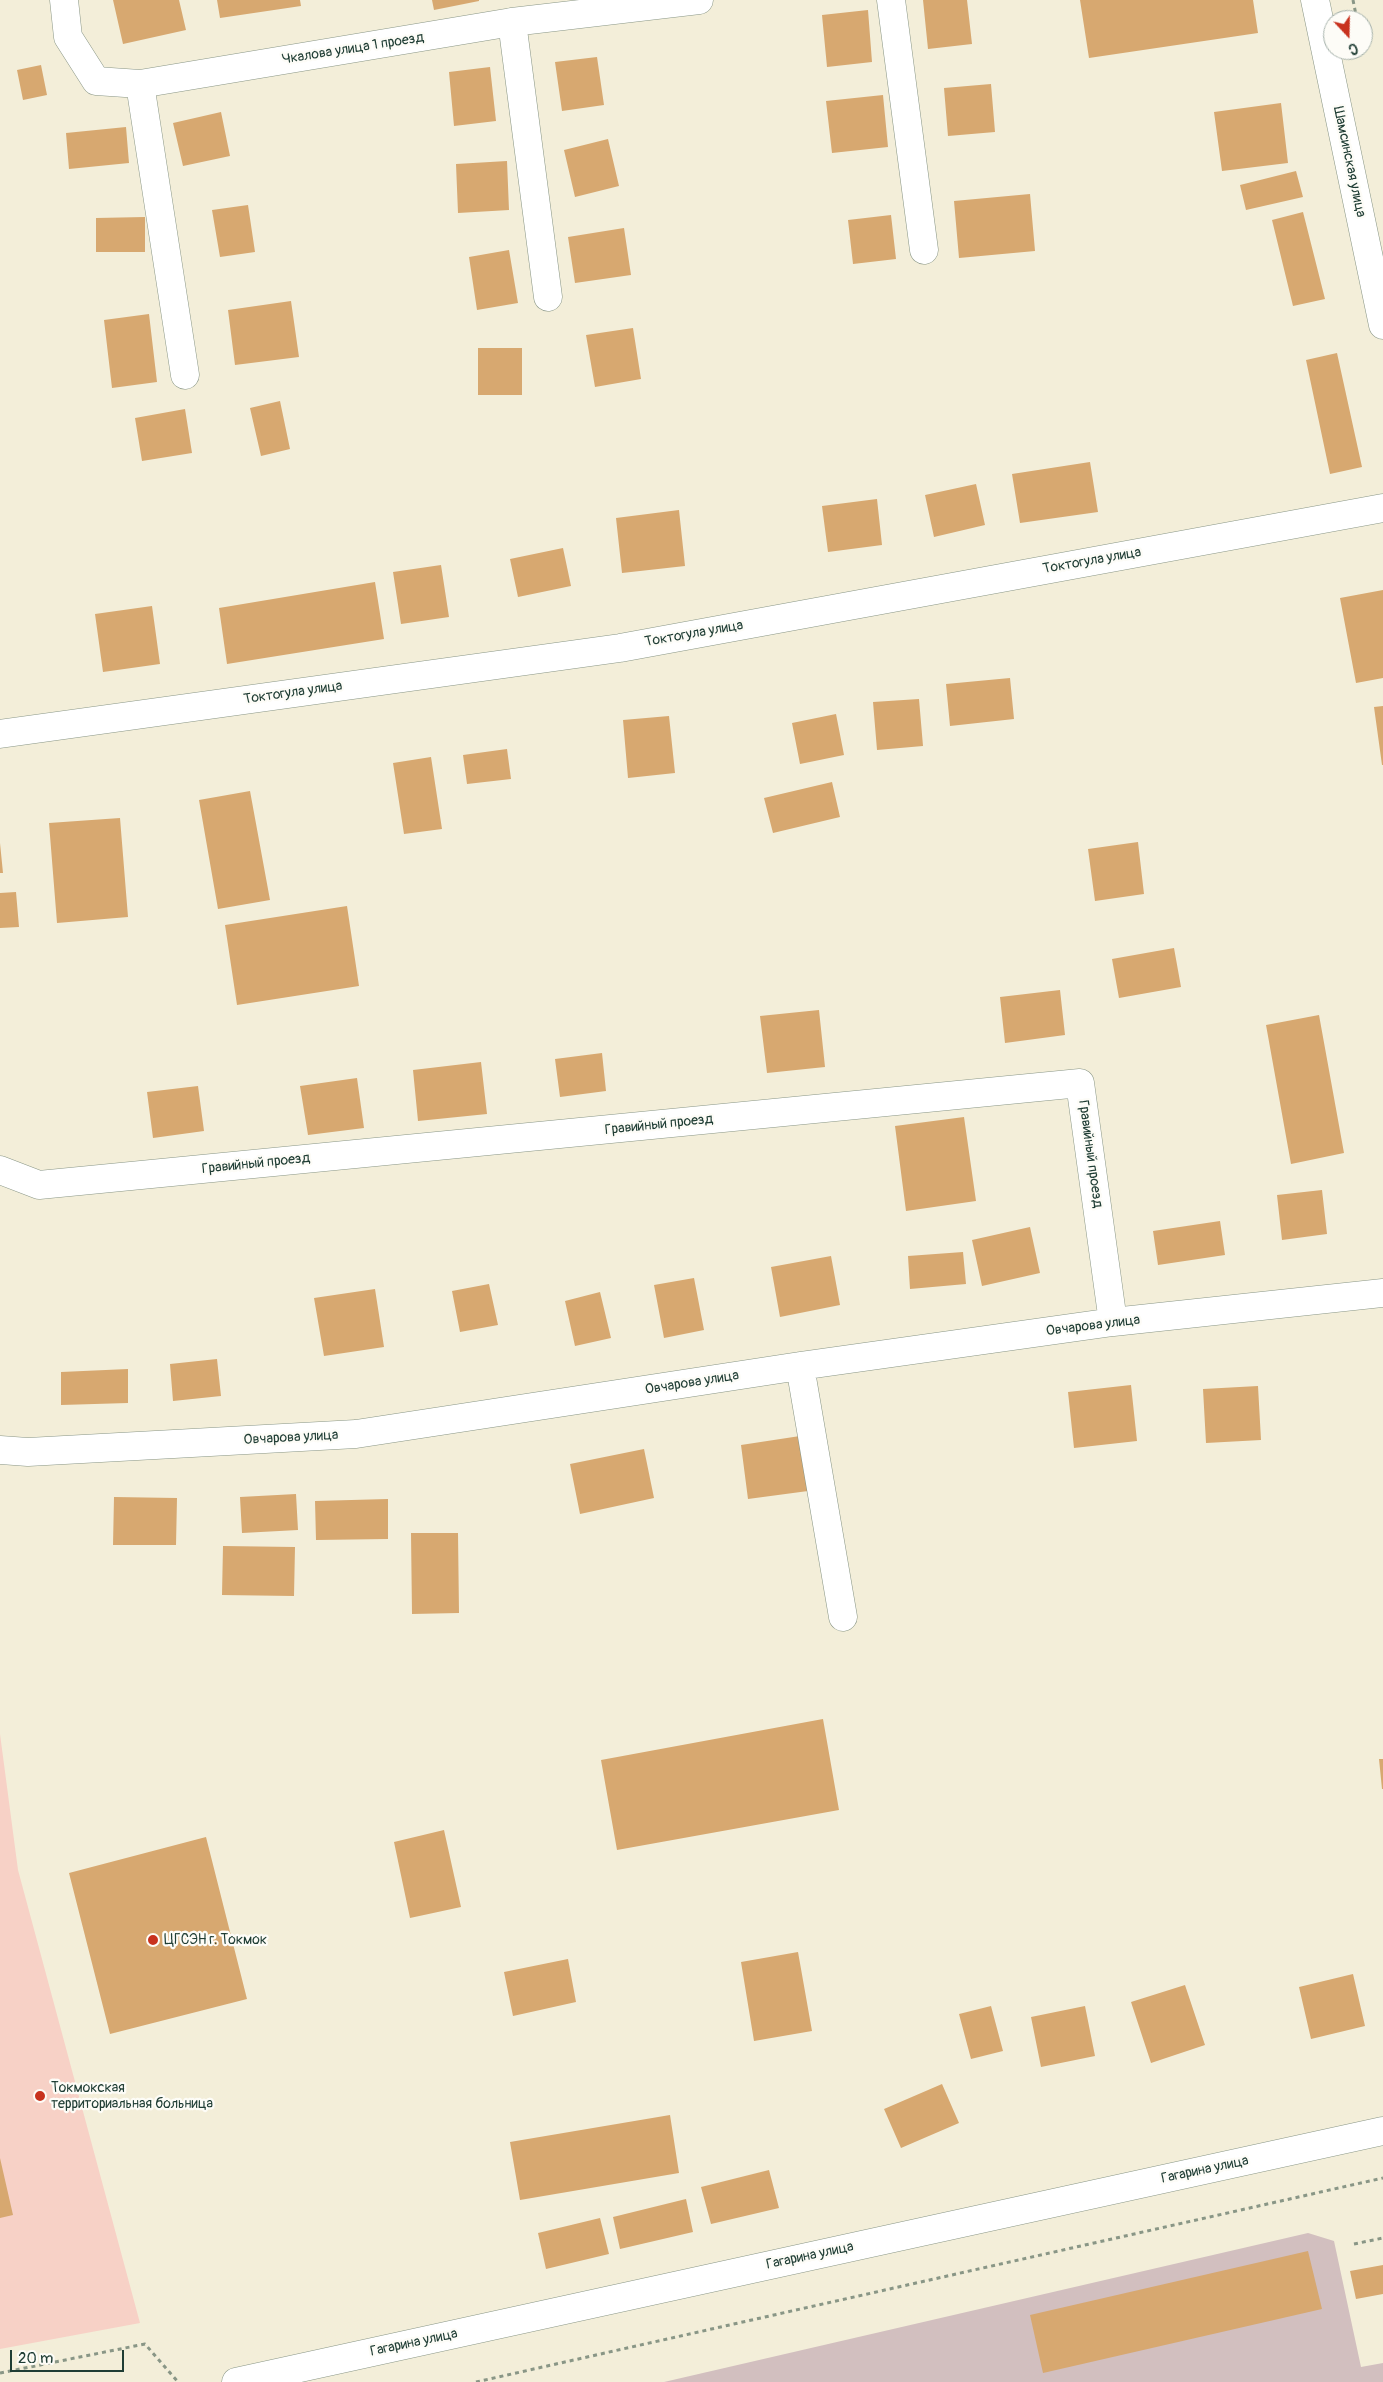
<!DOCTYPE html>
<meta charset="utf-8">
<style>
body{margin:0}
#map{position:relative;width:1383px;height:2382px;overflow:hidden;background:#f3eed9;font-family:Pangolin,sans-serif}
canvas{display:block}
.north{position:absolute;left:1323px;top:10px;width:50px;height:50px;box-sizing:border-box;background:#fdfcf7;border:1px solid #a4b0a9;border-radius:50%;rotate:159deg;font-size:14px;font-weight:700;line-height:20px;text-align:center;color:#1f3d34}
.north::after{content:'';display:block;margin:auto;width:18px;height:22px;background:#c8321e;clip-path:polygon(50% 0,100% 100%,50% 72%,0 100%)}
.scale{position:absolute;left:10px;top:2350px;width:114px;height:22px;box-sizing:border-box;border:2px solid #1f3d34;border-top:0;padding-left:6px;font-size:15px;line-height:18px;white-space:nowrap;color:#1f3d34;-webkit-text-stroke:4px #fdfcf7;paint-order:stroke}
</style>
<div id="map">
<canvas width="1383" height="2382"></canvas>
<div class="north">С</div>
<div class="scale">20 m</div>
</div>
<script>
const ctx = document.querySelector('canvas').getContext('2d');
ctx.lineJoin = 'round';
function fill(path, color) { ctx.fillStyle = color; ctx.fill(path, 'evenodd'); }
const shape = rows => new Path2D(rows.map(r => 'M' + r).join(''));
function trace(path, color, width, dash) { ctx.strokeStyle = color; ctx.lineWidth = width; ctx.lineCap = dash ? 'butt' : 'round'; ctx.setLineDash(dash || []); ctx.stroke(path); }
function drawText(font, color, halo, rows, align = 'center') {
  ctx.font = font + ' Pangolin,sans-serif'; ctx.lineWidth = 4.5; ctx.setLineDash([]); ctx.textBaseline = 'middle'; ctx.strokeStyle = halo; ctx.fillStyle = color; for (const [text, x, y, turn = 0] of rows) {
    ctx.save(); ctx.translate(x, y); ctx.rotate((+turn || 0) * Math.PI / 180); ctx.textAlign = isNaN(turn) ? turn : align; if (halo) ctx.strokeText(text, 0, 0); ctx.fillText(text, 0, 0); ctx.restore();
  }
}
fill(shape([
 [0,1734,18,1870,140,2323,0,2349]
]), '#f7d1c6');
fill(shape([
 [1308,2233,1334,2241,1361,2367,1383,2363,1383,2382,664,2382]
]), '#d2bfbf');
fill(shape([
 [113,0,179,0,186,30,123,44],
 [217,0,300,0,301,6,220,18],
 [432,0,479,0,479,1,434,10],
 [923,0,967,0,972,44,928,49],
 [1080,0,1253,0,1258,33,1089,58],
 [868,10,872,62,827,67,822,15],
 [597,57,604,105,562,111,555,62],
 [41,65,47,95,23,100,17,70],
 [490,67,496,121,454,126,449,72],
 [991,84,995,132,948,136,944,88],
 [883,95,888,147,832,153,826,101],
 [1281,103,1288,163,1222,171,1214,112],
 [221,112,230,156,183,166,173,123],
 [126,127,129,163,69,169,66,133],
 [608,139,619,186,575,197,564,150],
 [507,161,509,210,458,213,456,164],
 [1296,171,1303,197,1246,210,1240,185],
 [1030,194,1035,251,959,258,954,201],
 [248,205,255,252,220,257,212,210],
 [1303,212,1325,299,1293,306,1272,220],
 [891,215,896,259,853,264,848,220],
 [145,217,145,252,96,252,96,218],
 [624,228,631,275,575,283,568,237],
 [509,250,518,303,477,310,469,257],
 [291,301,299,357,235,365,228,310],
 [149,314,157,382,112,388,104,320],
 [633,328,641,379,595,387,586,335],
 [478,348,522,348,522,395,478,395],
 [1337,353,1362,467,1330,474,1306,360],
 [280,401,290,449,261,456,250,408],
 [185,409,192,453,142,461,135,418],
 [1090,462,1098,512,1020,523,1012,474],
 [976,484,985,525,934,537,925,495],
 [877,499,882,545,828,552,822,506],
 [679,510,685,566,622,573,616,518],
 [563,548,571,586,518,597,510,559],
 [441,565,449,617,401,624,393,572],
 [375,582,384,639,227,664,219,608],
 [1383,590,1383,678,1356,683,1340,598],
 [152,606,160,664,103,672,95,614],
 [1010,678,1014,719,950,726,946,684],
 [919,699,923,746,877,750,873,702],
 [1383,706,1383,765,1382,765,1374,707],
 [836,714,844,755,800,764,792,723],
 [669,716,675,773,628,778,623,720],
 [507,749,511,779,467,784,463,755],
 [431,757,442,829,404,834,393,763],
 [832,782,840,817,773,833,764,798],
 [250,791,270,900,218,909,199,800],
 [120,818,128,917,57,923,49,823],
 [1138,842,1144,894,1095,901,1088,849],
 [0,843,3,873,0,873],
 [16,892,19,927,0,928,0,893],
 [347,906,359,986,237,1005,225,925],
 [1174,948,1181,987,1119,998,1112,959],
 [1060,990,1065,1035,1005,1043,1000,997],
 [819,1010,825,1067,767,1073,760,1016],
 [1319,1015,1344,1153,1291,1164,1266,1025],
 [602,1053,606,1091,560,1097,555,1059],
 [481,1062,487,1114,418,1121,413,1070],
 [357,1078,364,1128,308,1135,300,1086],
 [198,1086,204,1131,153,1138,147,1092],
 [964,1117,976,1201,906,1211,895,1126],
 [1322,1190,1327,1234,1282,1240,1277,1195],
 [1220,1221,1225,1255,1158,1265,1153,1231],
 [1030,1227,1040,1273,982,1286,972,1240],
 [963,1252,966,1284,910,1289,908,1256],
 [831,1256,840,1305,780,1317,771,1267],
 [694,1278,704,1330,664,1338,654,1285],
 [489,1284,498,1325,460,1332,452,1291],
 [375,1289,384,1347,324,1356,314,1298],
 [600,1292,611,1338,575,1346,565,1301],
 [217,1359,221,1396,173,1401,170,1364],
 [128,1369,128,1403,61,1405,61,1372],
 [1131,1385,1137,1441,1074,1448,1068,1392],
 [1258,1386,1261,1440,1206,1443,1203,1389],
 [800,1436,808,1491,748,1499,741,1445],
 [644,1449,654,1498,580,1514,570,1464],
 [296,1494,298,1530,242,1533,240,1497],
 [114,1497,177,1498,176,1545,113,1545],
 [388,1499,388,1539,316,1540,315,1501],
 [411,1533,458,1533,459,1613,412,1614],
 [223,1546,295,1547,294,1596,222,1595],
 [823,1719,839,1810,617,1850,601,1760],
 [1379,1759,1383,1759,1383,1789,1382,1789],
 [444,1830,461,1907,410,1918,394,1842],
 [206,1837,247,1999,110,2034,69,1873],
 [798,1952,812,2031,754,2041,741,1962],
 [568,1959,576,2002,513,2016,504,1972],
 [1353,1974,1365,2026,1311,2039,1299,1987],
 [1185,1985,1205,2045,1151,2063,1131,2002],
 [991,2006,1003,2051,971,2059,959,2014],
 [1085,2006,1095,2056,1041,2067,1031,2017],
 [942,2084,959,2123,901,2148,884,2109],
 [670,2115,679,2173,520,2200,510,2142],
 [0,2158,13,2215,0,2218],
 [769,2170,779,2208,711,2224,701,2187],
 [686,2199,693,2232,620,2249,613,2217],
 [600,2218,609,2254,546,2269,538,2233],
 [1308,2251,1322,2309,1043,2373,1030,2315],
 [1383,2265,1383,2294,1356,2299,1350,2271]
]), '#d7a870');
const street = shape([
 [64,0,68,37,96,81,140,84,512,22,699,0],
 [891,0,924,250],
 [512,22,548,297],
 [140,84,185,375],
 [0,734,620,648,1383,508],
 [0,1170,39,1185,1080,1083,1113,1322],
 [800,1366,843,1617],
 [0,1450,28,1452,356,1434,800,1366,1113,1322,1383,1293]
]);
const secondary = shape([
 [1315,0,1383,325],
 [236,2382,1383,2131]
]);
trace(street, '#899686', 29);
trace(secondary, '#899686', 29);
trace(shape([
 [1353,0,1357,20],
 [1354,2244,1383,2238],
 [0,2373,145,2344,178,2382],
 [476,2382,1383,2178]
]), '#899686', 3, [4, 4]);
trace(street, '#fff', 28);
trace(secondary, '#fff', 28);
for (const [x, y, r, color] of [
 [153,1940,6,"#c8321e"],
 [40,2096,6,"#c8321e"]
]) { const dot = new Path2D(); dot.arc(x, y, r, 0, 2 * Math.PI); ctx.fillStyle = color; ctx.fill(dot); trace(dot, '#fdfcf7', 2); }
drawText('14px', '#1f3d34', '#fdfcf7', [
 ["Чкалова улица 1 проезд",353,49,-9],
 ["Шамсинская улица",1349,162,78],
 ["Токтогула улица",1092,561,-10],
 ["Токтогула улица",694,634,-10],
 ["Токтогула улица",293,693,-8],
 ["Гравийный проезд",659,1125,-6],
 ["Гравийный проезд",1090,1154,82],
 ["Гравийный проезд",256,1164,-6],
 ["Овчарова улица",1093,1326,-7],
 ["Овчарова улица",692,1383,-9],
 ["Овчарова улица",291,1438,-3],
 ["Гагарина улица",1205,2170,-12],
 ["Гагарина улица",810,2256,-12],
 ["Гагарина улица",414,2343,-12]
]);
drawText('14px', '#1f3d34', '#fdfcf7', [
 ["ЦГСЭН г. Токмок",164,1940],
 ["Токмокская",51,2088],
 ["территориальная больница",51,2104]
], 'left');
</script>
